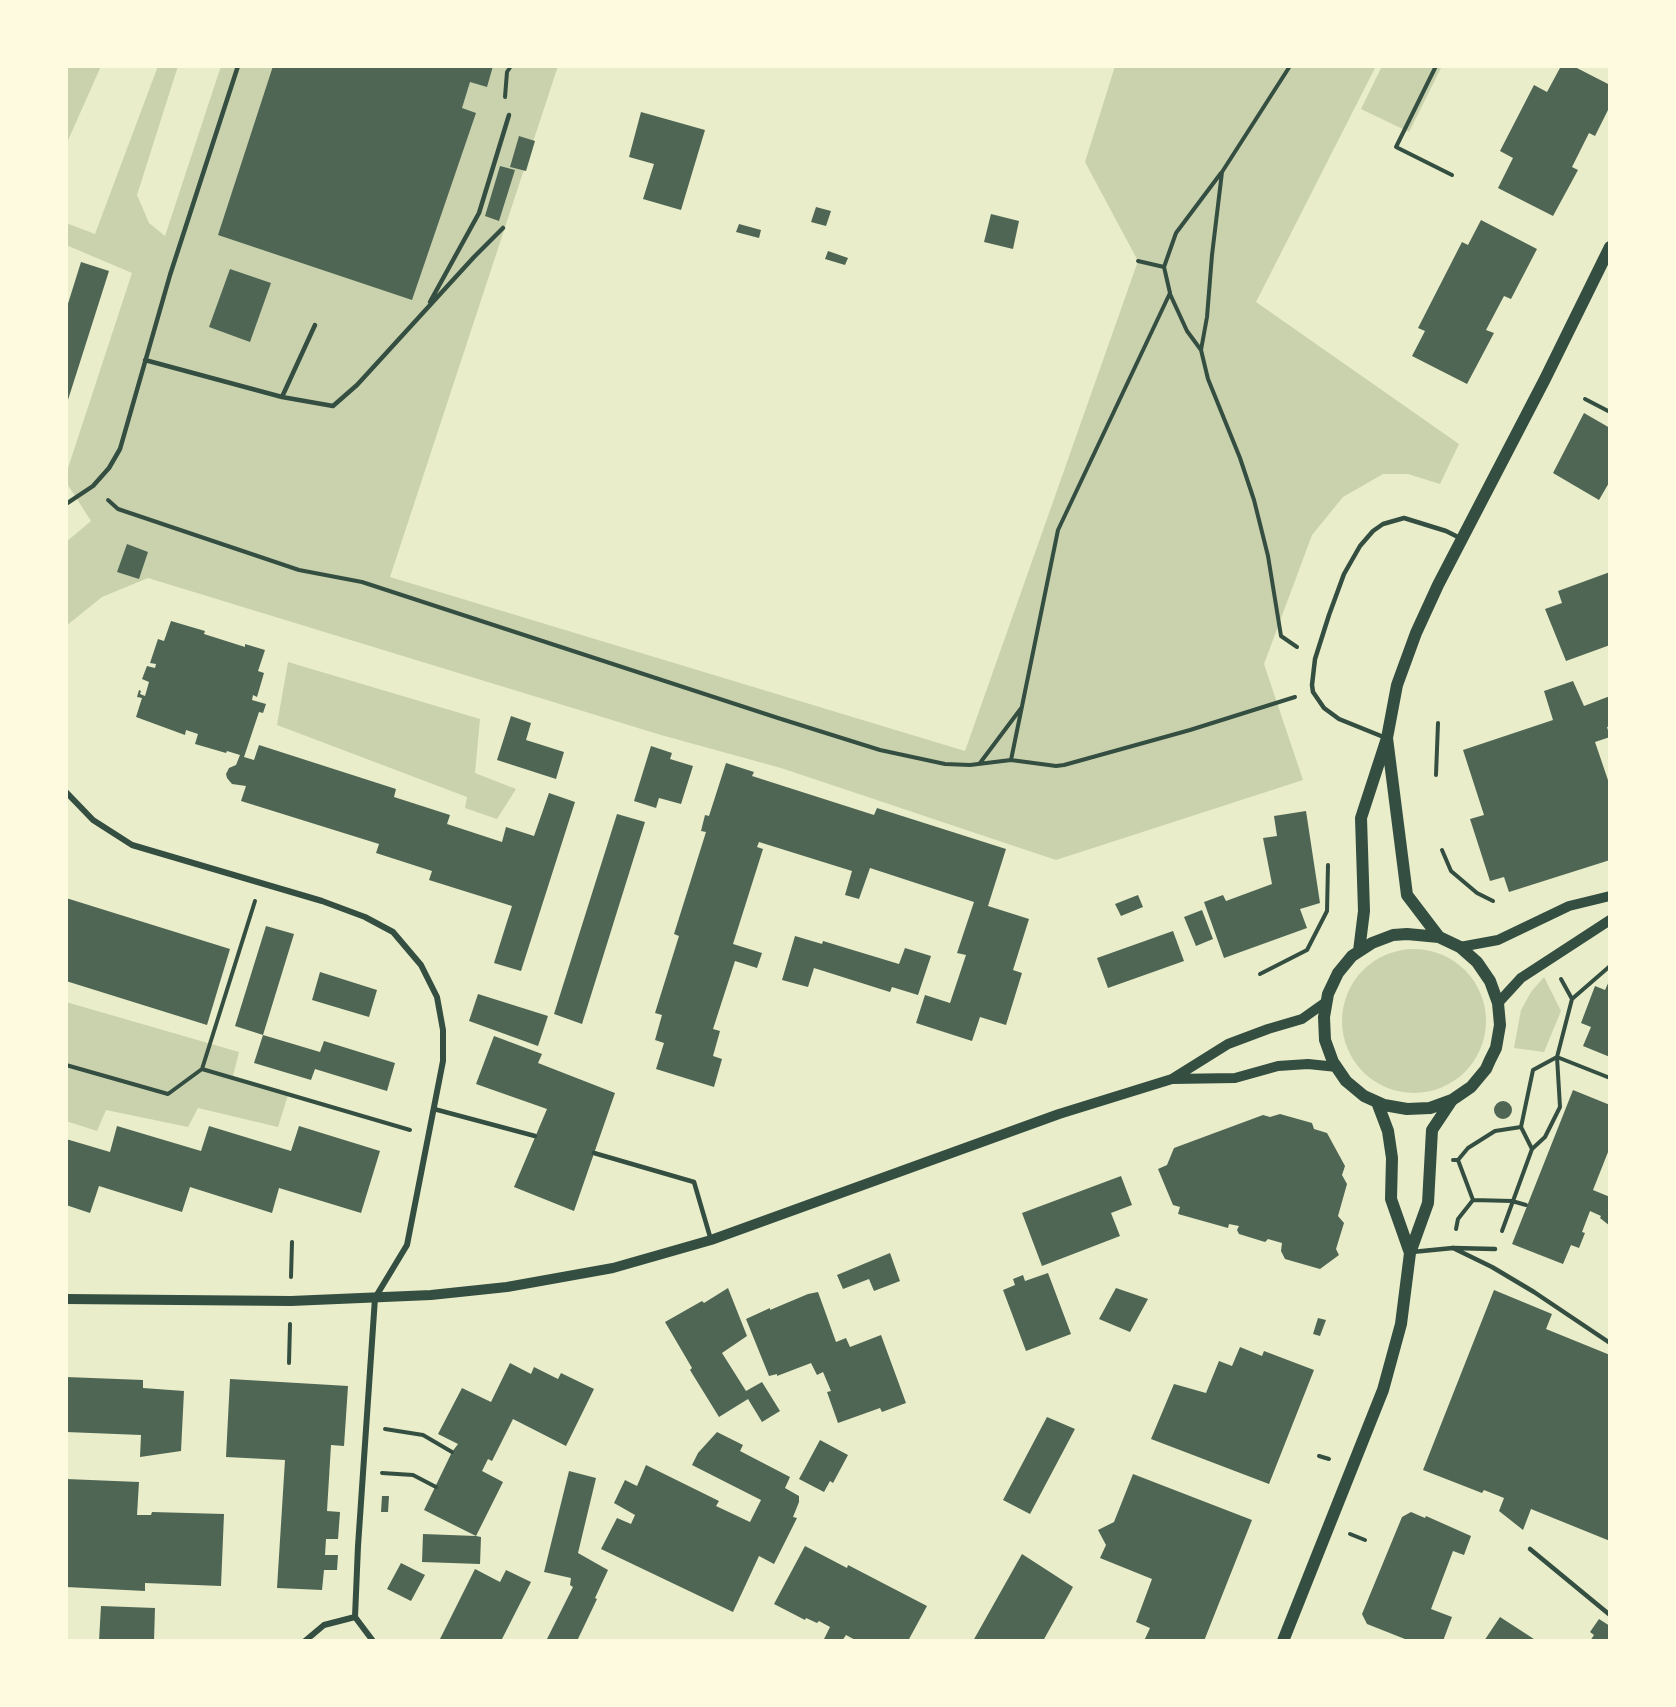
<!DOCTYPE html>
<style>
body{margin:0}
#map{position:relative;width:1676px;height:1707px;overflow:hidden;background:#e9edc9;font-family:Poppins,sans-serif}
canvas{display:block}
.frame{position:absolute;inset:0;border:68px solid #fefae0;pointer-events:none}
</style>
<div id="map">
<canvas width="1676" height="1707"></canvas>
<div class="frame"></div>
</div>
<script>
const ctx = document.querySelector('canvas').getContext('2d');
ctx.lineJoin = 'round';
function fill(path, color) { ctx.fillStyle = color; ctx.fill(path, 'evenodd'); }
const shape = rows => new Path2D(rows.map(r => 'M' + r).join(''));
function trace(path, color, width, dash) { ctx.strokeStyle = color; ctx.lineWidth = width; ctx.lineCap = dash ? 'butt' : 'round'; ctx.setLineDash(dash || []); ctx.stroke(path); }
fill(shape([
 [66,66,101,66,66,145],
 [158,66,178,66,137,195,149,223,165,236,221,66,558,66,390,577,965,751,1138,261,1085,162,1115,66,1376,66,1256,302,1459,444,1440,484,1408,474,1383,474,1343,497,1312,535,1264,664,1303,780,1056,860,781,768,661,735,148,578,102,597,66,626,66,542,91,521,66,482,66,474,132,273,66,245,66,223,95,234],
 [1382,66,1442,66,1409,132,1361,109],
 [288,662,480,719,475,773,516,789,497,819,465,808,467,797,277,725],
 '1342 1021a72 72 0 1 1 144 0a72 72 0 1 1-144 0Z',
 [1544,977,1561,1011,1544,1052,1514,1048,1521,1010,1531,992],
 [66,1002,239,1052,233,1076,289,1092,278,1127,198,1108,188,1127,106,1110,97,1131,66,1121]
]), '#cad2ad');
fill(shape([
 [273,66,493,66,487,87,470,82,462,108,476,113,412,300,218,235],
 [1561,66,1573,66,1610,85,1610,106,1595,136,1589,133,1572,167,1578,170,1553,216,1498,188,1513,158,1500,151,1534,85,1547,92],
 [641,112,705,130,681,210,643,199,654,164,629,157],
 [519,136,535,141,526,171,510,167],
 [500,166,515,170,499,221,485,216],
 [816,207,831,211,826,226,811,222],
 [991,214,1019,221,1013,249,984,242],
 [1481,220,1537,249,1511,299,1504,296,1486,330,1494,333,1467,384,1412,356,1425,331,1418,328,1462,242,1468,245],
 [739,224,761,230,759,238,736,232],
 [828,251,848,258,845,265,825,259],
 [81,262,109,271,67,403,66,310],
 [230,269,271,283,250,342,209,327],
 [1584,413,1610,428,1610,481,1599,500,1553,473],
 [127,544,148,552,139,579,117,572],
 [1610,572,1610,645,1566,661,1545,609,1562,603,1558,591],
 [171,621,205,631,204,634,245,647,245,644,265,650,258,671,264,673,257,697,253,695,252,700,266,704,263,713,259,712,244,757,254,760,259,745,396,789,394,797,450,815,447,824,502,842,506,827,534,836,549,793,575,802,521,971,494,963,512,906,429,880,432,871,376,853,379,844,241,801,246,786,232,784,227,778,226,774,229,768,236,765,240,755,227,751,226,753,195,744,198,734,186,730,185,735,136,717,142,698,137,697,139,690,141,691,140,694,145,696,149,682,142,679,147,666,155,668,156,664,150,663,158,639,164,641],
 [1573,681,1584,706,1610,696,1610,726,1607,727,1610,737,1595,742,1610,786,1610,860,1509,892,1504,877,1490,881,1470,819,1484,815,1463,750,1553,720,1544,691],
 [511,716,531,723,526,740,564,752,556,779,497,760],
 [651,746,672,753,670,759,693,766,681,804,659,798,656,808,634,801],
 [726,763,754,772,752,776,874,815,877,808,1006,849,988,906,1029,919,1013,970,1022,973,1006,1025,980,1017,972,1041,916,1023,925,995,950,1003,966,955,957,953,974,902,870,868,859,899,845,895,852,871,759,842,757,847,763,849,733,944,762,953,757,968,735,961,713,1029,720,1031,713,1056,722,1059,714,1087,656,1069,664,1043,655,1040,662,1015,655,1013,679,936,674,934,706,832,701,831,705,815,709,816],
 [1306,811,1320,903,1300,909,1307,928,1224,958,1204,902,1223,895,1226,901,1272,884,1263,838,1277,836,1274,816],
 [617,814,645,822,582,1024,554,1014],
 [1138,895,1143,907,1121,916,1115,904],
 [66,898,230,949,207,1025,66,981],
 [1202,910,1213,939,1196,946,1184,917],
 [266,926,294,934,263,1035,235,1026],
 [1173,931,1184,961,1108,988,1097,958],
 [795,936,822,944,823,941,899,964,905,948,931,956,918,995,892,987,890,992,814,968,808,987,782,980],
 [320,972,377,990,369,1017,312,1000],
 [1610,979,1610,1057,1583,1046,1591,1027,1581,1023,1595,986,1605,990],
 [478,994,548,1016,538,1046,469,1021],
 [263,1035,320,1052,324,1041,395,1063,387,1091,315,1069,311,1080,254,1063],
 [494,1036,542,1054,538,1063,615,1093,574,1211,514,1187,547,1109,476,1084],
 [1573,1090,1610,1105,1610,1147,1593,1190,1610,1197,1610,1226,1600,1218,1601,1216,1590,1211,1582,1232,1585,1233,1579,1248,1571,1245,1563,1264,1512,1244],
 '1494 1110a9 9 0 1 1 18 0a9 9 0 1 1-18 0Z',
 [1280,1114,1312,1123,1314,1129,1327,1133,1345,1166,1342,1175,1347,1184,1338,1216,1344,1223,1336,1249,1339,1255,1320,1269,1285,1259,1281,1251,1282,1243,1268,1239,1265,1242,1239,1234,1237,1230,1239,1226,1229,1224,1228,1228,1178,1214,1180,1207,1173,1205,1158,1169,1167,1165,1174,1148,1263,1115,1270,1117],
 [117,1126,201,1151,209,1126,291,1151,299,1126,380,1151,361,1213,279,1188,272,1213,190,1187,182,1212,99,1186,90,1213,66,1205,66,1139,110,1152],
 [1121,1176,1132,1205,1111,1213,1120,1236,1042,1266,1022,1213],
 [890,1253,900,1281,874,1291,869,1279,843,1289,837,1275],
 [1048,1273,1071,1334,1026,1351,1003,1290,1015,1285,1013,1279,1023,1275,1025,1281],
 [728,1288,747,1336,722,1353,746,1391,762,1382,780,1411,762,1422,748,1399,719,1417,690,1370,692,1368,665,1322,702,1301,704,1303],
 [1116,1288,1148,1299,1130,1332,1099,1319],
 [1494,1290,1552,1314,1546,1329,1610,1355,1610,1541,1531,1509,1523,1530,1499,1511,1504,1498,1484,1490,1482,1493,1423,1470],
 [818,1292,836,1342,846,1338,850,1347,881,1335,906,1403,882,1412,880,1408,838,1423,827,1392,831,1391,823,1372,817,1375,811,1363,777,1376,777,1374,769,1376,746,1319,770,1308,770,1310,808,1294],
 [1318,1318,1326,1320,1320,1336,1313,1334],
 [1240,1347,1262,1356,1264,1351,1314,1370,1269,1484,1151,1439,1174,1384,1206,1393,1219,1361,1232,1366],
 [510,1363,531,1374,534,1367,558,1379,561,1373,594,1389,566,1446,513,1419,492,1461,488,1459,482,1471,503,1482,476,1536,481,1537,480,1564,422,1562,423,1534,476,1536,424,1510,452,1452,458,1444,438,1434,462,1388,491,1402],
 [66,1377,143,1380,143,1388,184,1391,181,1451,140,1457,141,1435,66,1432],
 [230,1379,348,1386,344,1446,331,1445,327,1511,340,1512,338,1539,326,1539,325,1555,338,1555,337,1570,324,1570,322,1590,277,1588,285,1460,226,1457],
 [1047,1417,1075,1429,1030,1514,1003,1500],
 [717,1432,743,1445,740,1451,790,1477,785,1488,799,1496,799,1502,793,1517,797,1518,774,1564,759,1556,733,1612,601,1549,617,1518,631,1524,635,1515,614,1503,625,1480,637,1486,646,1465,719,1501,716,1506,750,1522,761,1500,692,1465,698,1453],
 [820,1440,848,1455,833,1483,830,1481,824,1492,799,1479],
 [569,1471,596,1478,578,1553,608,1570,595,1598,597,1599,577,1641,546,1641,573,1587,570,1585,571,1578,544,1572],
 [1133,1474,1252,1520,1204,1641,1144,1641,1150,1628,1136,1622,1152,1579,1100,1558,1106,1545,1098,1530,1114,1522],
 [66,1479,139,1482,137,1515,151,1515,152,1512,224,1514,221,1586,145,1583,145,1591,66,1587],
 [382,1496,389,1496,388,1512,381,1512],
 [1411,1512,1425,1518,1426,1516,1471,1536,1464,1555,1453,1551,1431,1609,1452,1617,1443,1641,1410,1641,1367,1624,1362,1614,1402,1517],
 [805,1546,847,1568,848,1565,927,1606,908,1641,857,1641,846,1635,842,1641,823,1641,830,1627,819,1621,817,1623,806,1618,805,1620,774,1604],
 [1022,1554,1073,1587,1043,1641,973,1641],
 [401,1563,425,1575,411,1601,387,1589],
 [475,1569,500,1582,506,1570,531,1582,501,1641,439,1641],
 [101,1606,155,1608,154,1641,99,1641],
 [1500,1617,1537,1641,1484,1641],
 [1599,1619,1610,1626,1610,1641,1590,1641,1594,1635,1590,1632]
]), '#4f6655');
trace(shape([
 [1290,66,1222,172,1212,255,1207,317,1201,350,1208,379,1240,458,1254,500,1268,556,1281,636,1297,647],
 [1436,66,1396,147,1452,175],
 [505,97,507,72,511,66],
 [1138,261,1164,267],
 [1170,294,1187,331,1201,350],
 [1585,399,1610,412],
 [108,500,118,509,299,570,362,582,778,718,880,750,945,764,970,765,1011,760,1056,766,1064,765,1190,730,1295,697],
 [1011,760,1058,530,1170,293,1164,267,1176,233,1221,173],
 [980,763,1022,707],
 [1436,775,1438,723],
 [1442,850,1451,871,1477,893,1493,901],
 [1260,974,1307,950,1327,911,1328,865],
 [1561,979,1572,999],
 [66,1065,168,1094,202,1069,410,1130],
 [202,1069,255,901],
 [1532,1149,1521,1127,1533,1070,1557,1057,1610,1078],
 [1453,1160,1458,1160,1468,1148,1495,1131,1521,1127],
 [1458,1160,1473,1200,1512,1201,1526,1205],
 [1456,1229,1458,1219,1473,1200],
 [1502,1231,1532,1149,1545,1137,1560,1107,1557,1057,1572,999,1610,966],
 [291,1277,292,1242],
 [289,1363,290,1324],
 [385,1429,423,1435,452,1452],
 [1319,1456,1329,1459],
 [382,1473,413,1475,436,1487],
 [1350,1534,1365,1540]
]), '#344e41', 4);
trace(shape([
 [430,302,479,213,509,115],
 [145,360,282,397,333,406,357,385,474,257,503,228],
 [282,397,315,325],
 [66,504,93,486,109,468,120,449,170,275,238,66],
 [1386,738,1339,719,1324,708,1313,692,1312,685,1315,659,1329,615,1344,574,1360,546,1373,531,1383,524,1404,518,1446,531,1460,538],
 [434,1109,535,1136],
 [594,1153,694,1182,711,1240],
 [1453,1248,1492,1267,1534,1292,1610,1343],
 [1412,1252,1453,1248,1495,1249],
 [1530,1549,1610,1615]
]), '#344e41', 4.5);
trace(shape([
 [66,792,93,820,132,845,322,901,365,917,393,932,421,965,437,997,443,1030,443,1061,407,1245,375,1298,358,1546,355,1617,373,1641],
 [305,1641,324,1625,355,1617]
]), '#344e41', 6);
trace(shape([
 [1460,947,1498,940,1569,906,1610,896],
 [1498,1003,1521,978,1610,920],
 [1172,1079,1235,1078,1278,1066,1308,1064,1337,1067],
 [66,1299,291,1301,431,1295,507,1287,613,1268,711,1240,1059,1114,1172,1079,1228,1044,1268,1029,1302,1019,1326,1002]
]), '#344e41', 10);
trace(shape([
 [1387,738,1407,895,1439,937,1460,947,1477,962,1490,981,1498,1003,1500,1025,1496,1048,1490,1060,1486,1069,1471,1087,1452,1100,1430,1108,1407,1109,1384,1105,1364,1096,1346,1081,1333,1062,1325,1040,1324,1017,1328,994,1338,973,1352,956,1372,943,1393,935,1407,934,1439,937],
 [1359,951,1364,911,1361,818,1387,738,1397,685,1416,633,1438,585,1545,379,1610,247],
 [1377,1102,1388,1131,1392,1158,1391,1199,1410,1253],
 [1283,1641,1383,1390,1401,1324,1410,1253,1428,1203,1432,1130,1452,1100]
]), '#344e41', 12);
</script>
